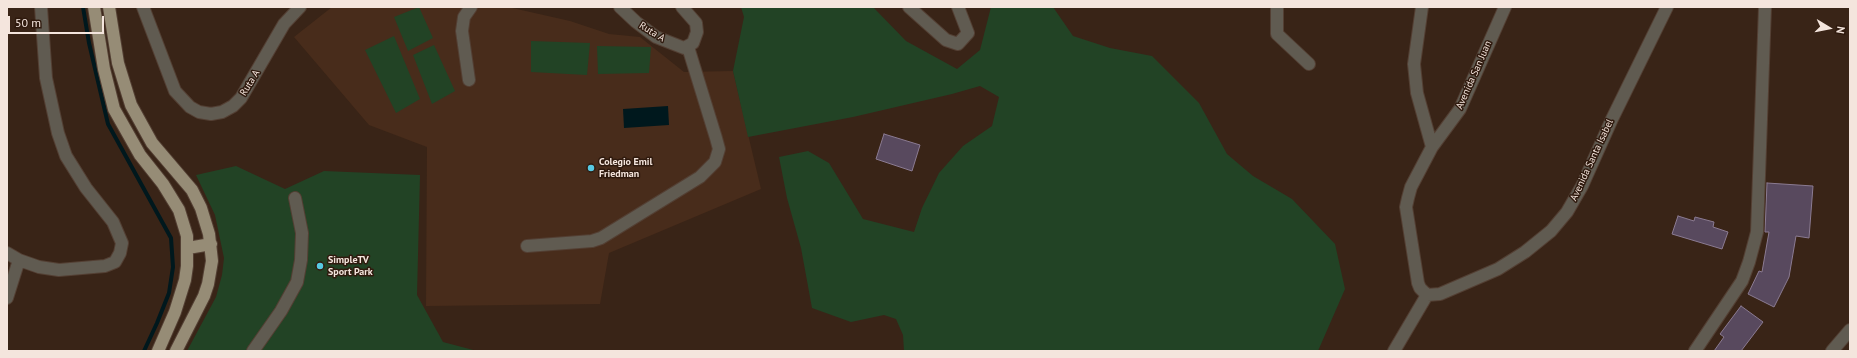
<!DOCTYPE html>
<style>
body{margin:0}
#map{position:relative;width:1857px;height:358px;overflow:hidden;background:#392417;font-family:"PT Sans",sans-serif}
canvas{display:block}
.frame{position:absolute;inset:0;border:8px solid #f4e5dd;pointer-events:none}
.north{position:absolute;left:1809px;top:8px;width:40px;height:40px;-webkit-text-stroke:3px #2f1a0e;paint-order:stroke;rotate:100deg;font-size:11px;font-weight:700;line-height:16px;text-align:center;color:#f4e5dd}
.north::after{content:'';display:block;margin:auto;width:14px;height:18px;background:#f4e5dd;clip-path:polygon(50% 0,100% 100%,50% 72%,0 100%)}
.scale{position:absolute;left:8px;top:16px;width:96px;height:18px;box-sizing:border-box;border:2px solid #f4e5dd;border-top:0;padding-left:5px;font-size:12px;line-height:14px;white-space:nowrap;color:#f4e5dd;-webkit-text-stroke:3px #2f1a0e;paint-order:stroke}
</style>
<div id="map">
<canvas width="1857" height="358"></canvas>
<div class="frame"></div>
<div class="north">N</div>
<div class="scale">50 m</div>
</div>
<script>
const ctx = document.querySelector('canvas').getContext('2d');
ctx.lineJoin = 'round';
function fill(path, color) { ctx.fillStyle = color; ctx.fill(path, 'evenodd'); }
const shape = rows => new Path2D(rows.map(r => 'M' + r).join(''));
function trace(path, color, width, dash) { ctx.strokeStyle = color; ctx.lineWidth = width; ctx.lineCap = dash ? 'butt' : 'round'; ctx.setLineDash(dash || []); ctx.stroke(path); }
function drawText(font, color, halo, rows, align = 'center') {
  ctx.font = font + ' "PT Sans",sans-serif'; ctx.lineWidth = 3; ctx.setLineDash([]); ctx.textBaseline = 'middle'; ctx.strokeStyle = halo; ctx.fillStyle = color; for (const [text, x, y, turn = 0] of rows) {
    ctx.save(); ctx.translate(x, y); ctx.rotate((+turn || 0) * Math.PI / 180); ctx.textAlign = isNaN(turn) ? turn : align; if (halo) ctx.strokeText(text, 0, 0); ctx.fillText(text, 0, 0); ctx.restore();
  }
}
fill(shape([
 [332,7,508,7,570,21,609,34,640,37,684,72,733,71,761,189,609,253,600,304,426,306,427,147,369,125,294,37]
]), '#482c1b');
fill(shape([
 [419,7,433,38,408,51,394,17],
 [741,7,873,7,906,41,957,69,980,50,991,7,1053,7,1073,36,1110,48,1152,56,1199,103,1227,154,1253,176,1292,199,1335,244,1345,289,1318,351,904,351,903,335,896,319,884,315,851,322,812,308,801,248,787,198,779,157,808,151,829,163,863,219,914,232,922,208,939,173,963,146,992,126,999,97,980,86,952,94,853,117,748,137,733,71,744,17],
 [394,36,420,99,396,113,365,50],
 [531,41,590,43,587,75,531,72],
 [434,45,455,91,432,104,413,55],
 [597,46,651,47,649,73,598,74],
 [236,166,285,189,324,171,420,175,417,295,443,342,477,351,187,351,216,297,222,275,224,258,215,215,196,175]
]), '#224325');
fill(shape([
 [668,106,669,125,624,128,623,109]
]), '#00181d');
trace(shape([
 [83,7,89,43,108,124,171,238,173,267,169,293,157,323,144,351]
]), '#00181d', 4);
const building = shape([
 [884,134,920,145,912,171,876,159,884,134],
 [1767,183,1813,186,1809,238,1796,236,1789,277,1774,307,1748,294,1759,271,1762,272,1769,232,1765,232,1767,183],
 [1678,216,1694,221,1695,217,1714,222,1713,227,1728,232,1722,249,1672,234,1678,216],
 [1741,306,1763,322,1741,351,1714,351,1724,337,1720,334,1741,306]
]);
fill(building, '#58495e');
trace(building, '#8b7b92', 1);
const minor = shape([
 [143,7,175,91,190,107,199,112,211,114,222,112,233,106,241,98,284,24,300,7],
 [620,7,636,22,656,37,684,48,693,43,697,32,696,23,682,7],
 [909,7,946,40,958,44,968,33,958,7],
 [1277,7,1277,34,1309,64],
 [1422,7,1414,64,1417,93,1432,147],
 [469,80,462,31,464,17,471,7],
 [527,246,592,241,601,238,700,177,715,162,719,149,716,138,688,47],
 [7,253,19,260,39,267,59,270,105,266,115,262,120,253,122,243,113,222,86,188,66,156,58,133,46,78,41,7],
 [1427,295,1440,294,1498,269,1525,252,1551,231,1567,212,1582,186,1612,119,1667,7],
 [1427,295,1420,288,1418,283,1406,207,1408,198,1411,187,1432,147,1460,109,1505,7],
 [7,298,19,260],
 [253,351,281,311,297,282,301,260,302,233,295,198],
 [1394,351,1427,295],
 [1695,351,1742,281,1749,262,1757,232,1765,7],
 [1832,351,1850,330]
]);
const major = shape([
 [94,7,104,69,114,109,140,155,163,184,179,210,187,236,187,266,185,280,175,312,158,351],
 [109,7,118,63,131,105,152,143,192,190,201,208,209,234,212,261,208,284,204,296,176,351],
 [188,248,211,244]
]);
trace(minor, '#533f33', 14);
trace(major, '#533f33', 14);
trace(minor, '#605b51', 12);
trace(major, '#968c76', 12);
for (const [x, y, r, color] of [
 [591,168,4,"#57c9e2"],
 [320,266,4,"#57c9e2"]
]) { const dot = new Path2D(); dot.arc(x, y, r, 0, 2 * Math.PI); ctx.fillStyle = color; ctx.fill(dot); trace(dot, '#2f1a0e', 1.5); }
drawText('10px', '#f4e5dd', '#2f1a0e', [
 ["Ruta A",652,32,32],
 ["Avenida San Juan",1474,75,-66],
 ["Ruta A",250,83,-58],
 ["Avenida Santa Isabel",1592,160,-65]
]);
drawText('bold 10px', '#f4e5dd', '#2f1a0e', [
 ["Colegio Emil",599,162],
 ["Friedman",599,174],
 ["SimpleTV",328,260],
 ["Sport Park",328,272]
], 'left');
</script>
